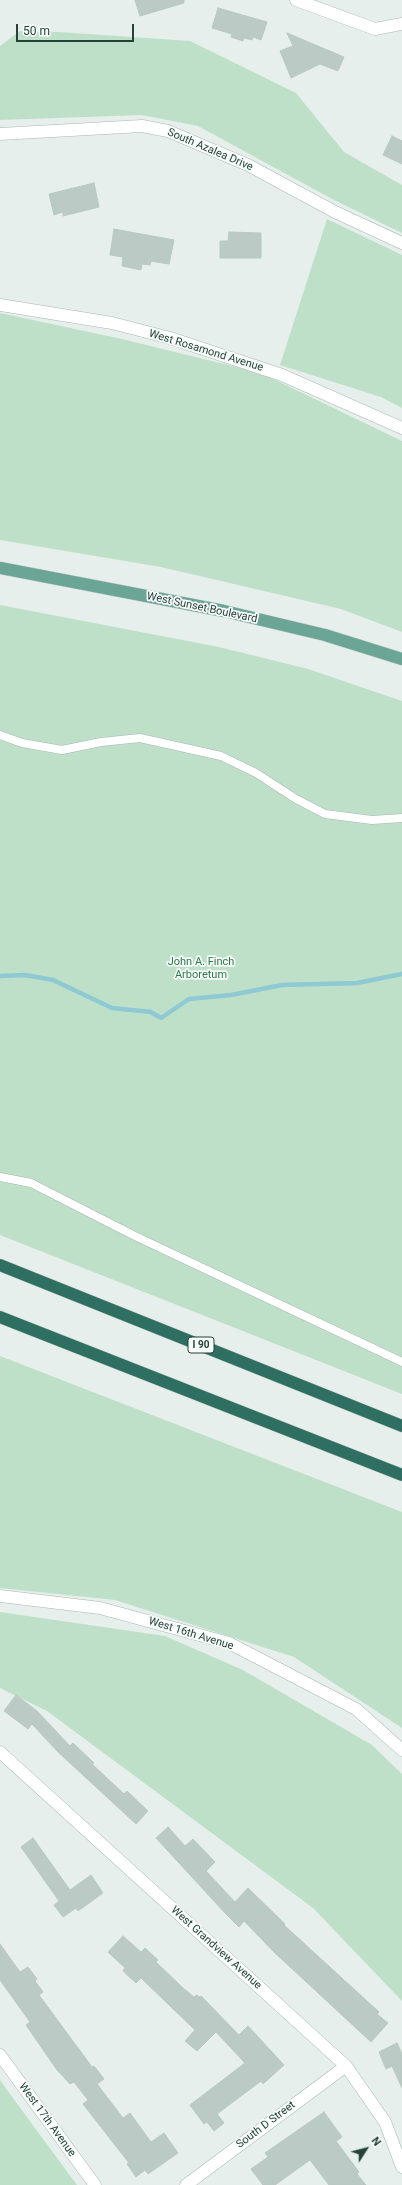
<!DOCTYPE html>
<style>
body{margin:0}
#map{position:relative;width:402px;height:2185px;overflow:hidden;background:#e6efeb;font-family:Roboto,sans-serif}
canvas{display:block}
.north{position:absolute;left:346px;top:2129px;width:40px;height:40px;-webkit-text-stroke:3px #f7fbf9;paint-order:stroke;rotate:54deg;font-size:11px;font-weight:700;line-height:16px;text-align:center;color:#24423a}
.north::after{content:'';display:block;margin:auto;width:14px;height:18px;background:#24423a;clip-path:polygon(50% 0,100% 100%,50% 72%,0 100%)}
.scale{position:absolute;left:16px;top:24px;width:118px;height:18px;box-sizing:border-box;border:2px solid #24423a;border-top:0;padding-left:5px;font-size:12px;line-height:14px;white-space:nowrap;color:#24423a;-webkit-text-stroke:3px #f7fbf9;paint-order:stroke}
</style>
<div id="map">
<canvas width="402" height="2185"></canvas>
<div class="north">N</div>
<div class="scale">50 m</div>
</div>
<script>
const ctx = document.querySelector('canvas').getContext('2d');
ctx.lineJoin = 'round';
function fill(path, color) { ctx.fillStyle = color; ctx.fill(path, 'evenodd'); }
const shape = rows => new Path2D(rows.map(r => 'M' + r).join(''));
function trace(path, color, width, dash) { ctx.strokeStyle = color; ctx.lineWidth = width; ctx.lineCap = dash ? 'butt' : 'round'; ctx.setLineDash(dash || []); ctx.stroke(path); }
function drawText(font, color, halo, rows, align = 'center') {
  ctx.font = font + ' Roboto,sans-serif'; ctx.lineWidth = 3.5; ctx.setLineDash([]); ctx.textBaseline = 'middle'; ctx.strokeStyle = halo; ctx.fillStyle = color; for (const [text, x, y, turn = 0] of rows) {
    ctx.save(); ctx.translate(x, y); ctx.rotate((+turn || 0) * Math.PI / 180); ctx.textAlign = isNaN(turn) ? turn : align; if (halo) ctx.strokeText(text, 0, 0); ctx.fillText(text, 0, 0); ctx.restore();
  }
}
fill(shape([
 [20,31,59,32,190,41,296,93,344,152,402,185,402,233,332,199,198,126,142,115,0,120,0,46],
 [327,219,402,255,402,408,381,397,280,365],
 [0,313,122,339,261,373,402,441,402,632,341,609,161,567,0,540],
 [0,605,219,647,308,669,402,701,402,1394,0,1235],
 [0,1356,402,1512,402,1728,294,1657,115,1600,0,1588],
 [0,1612,165,1636,243,1670,372,1745,402,1774,402,2001,313,1908,47,1711,0,1688],
 [0,2080,7,2090,77,2185,0,2185]
]), '#bfe0c8');
trace(shape([
 [0,976,25,975,53,980,112,1008,151,1012,161,1018,189,999,231,995,282,985,357,983,402,974]
]), '#8ec9d4', 4.5);
const building = shape([
 [135,0,184,0,184,3,140,16,135,0],
 [218,8,267,22,261,40,253,37,252,40,244,38,243,41,231,37,232,34,212,28,218,8],
 [287,33,344,57,338,71,320,64,291,78,280,51,293,46,287,33],
 [392,136,402,141,402,164,383,155,392,136],
 [94,183,99,207,63,216,63,212,54,215,49,194,94,183],
 [114,229,174,240,169,264,151,261,150,265,142,264,141,270,122,266,123,257,110,255,114,229],
 [229,232,261,233,261,258,220,258,220,241,228,241,229,232],
 [16,1695,37,1711,70,1746,73,1743,94,1763,92,1764,124,1794,127,1791,148,1811,136,1824,58,1752,32,1724,28,1729,4,1711,16,1695],
 [168,1827,185,1846,193,1839,215,1862,206,1871,235,1902,248,1888,285,1924,284,1925,379,2012,377,2014,388,2023,371,2042,275,1953,244,1921,239,1927,225,1913,156,1838,168,1827],
 [33,1838,70,1890,91,1875,103,1893,78,1911,76,1908,63,1917,54,1905,59,1901,21,1847,33,1838],
 [123,1936,141,1952,145,1948,158,1960,156,1962,183,1988,194,1997,197,1995,199,1997,201,1996,239,2035,248,2026,284,2065,263,2084,261,2081,217,2114,224,2123,214,2131,207,2122,204,2124,190,2105,245,2063,216,2032,197,2051,185,2041,195,2030,141,1978,136,1983,123,1971,125,1968,108,1952,123,1936],
 [0,1944,20,1972,28,1967,37,1979,35,1981,43,1992,39,1995,92,2067,94,2066,104,2079,97,2084,123,2118,130,2113,151,2142,164,2133,178,2153,148,2174,145,2170,136,2177,127,2164,129,2163,83,2104,88,2100,74,2082,70,2084,57,2070,26,2025,30,2022,0,1980,0,1944],
 [397,2043,402,2054,402,2088,392,2066,386,2069,379,2052,397,2043],
 [324,2112,342,2137,336,2141,359,2172,357,2174,366,2185,329,2185,310,2160,275,2185,263,2185,251,2169,268,2157,265,2153,324,2112]
]);
fill(building, '#bbcac4');
trace(building, '#b8c9c2', 1);
const service = shape([
 [0,735,22,743,62,750,101,742,140,738,221,756,256,773,296,799,325,814,372,820,402,818],
 [0,1177,31,1183,135,1236,402,1362]
]);
const minor = shape([
 [296,0,375,29,402,24],
 [0,134,142,126,168,131,248,165,335,212,402,243],
 [0,305,112,323,170,338,282,375,402,428],
 [0,1596,100,1608,229,1643,356,1709,402,1750],
 [0,1752,346,2066,385,2122,402,2167],
 [0,2055,95,2185],
 [186,2185,346,2066]
]);
const primary = shape([
 [0,568,224,611,325,635,402,659]
]);
const motorway = shape([
 [0,1265,402,1426],
 [0,1317,402,1475]
]);
trace(service, '#a8b8b2', 9);
trace(minor, '#a8b8b2', 13);
trace(primary, '#c2cac8', 13);
trace(motorway, '#c2cac8', 13);
trace(service, '#fff', 8);
trace(minor, '#fff', 12);
trace(primary, '#6aa596', 12);
trace(motorway, '#2f6f62', 12);
for (const [x, y, w] of [
 [201,1345,26]
]) { const box = new Path2D(); box.roundRect(x - w / 2, y - 8, w, 16, 3); ctx.fillStyle = '#f7fbf9'; ctx.fill(box); trace(box, '#24423a', 1); }
drawText('bold 10px', '#24423a', null, [
 ["I 90",201,1345]
]);
drawText('11px', '#24423a', '#f7fbf9', [
 ["South Azalea Drive",210,150,23],
 ["West Rosamond Avenue",206,351,17],
 ["West Sunset Boulevard",202,608,12],
 ["West 16th Avenue",191,1634,17],
 ["West Grandview Avenue",216,1948,42],
 ["West 17th Avenue",47,2120,54],
 ["South D Street",266,2125,-37]
]);
drawText('11px', '#2d7a4b', '#f7fbf9', [
 ["John A. Finch",201,962],
 ["Arboretum",201,975]
]);
</script>
